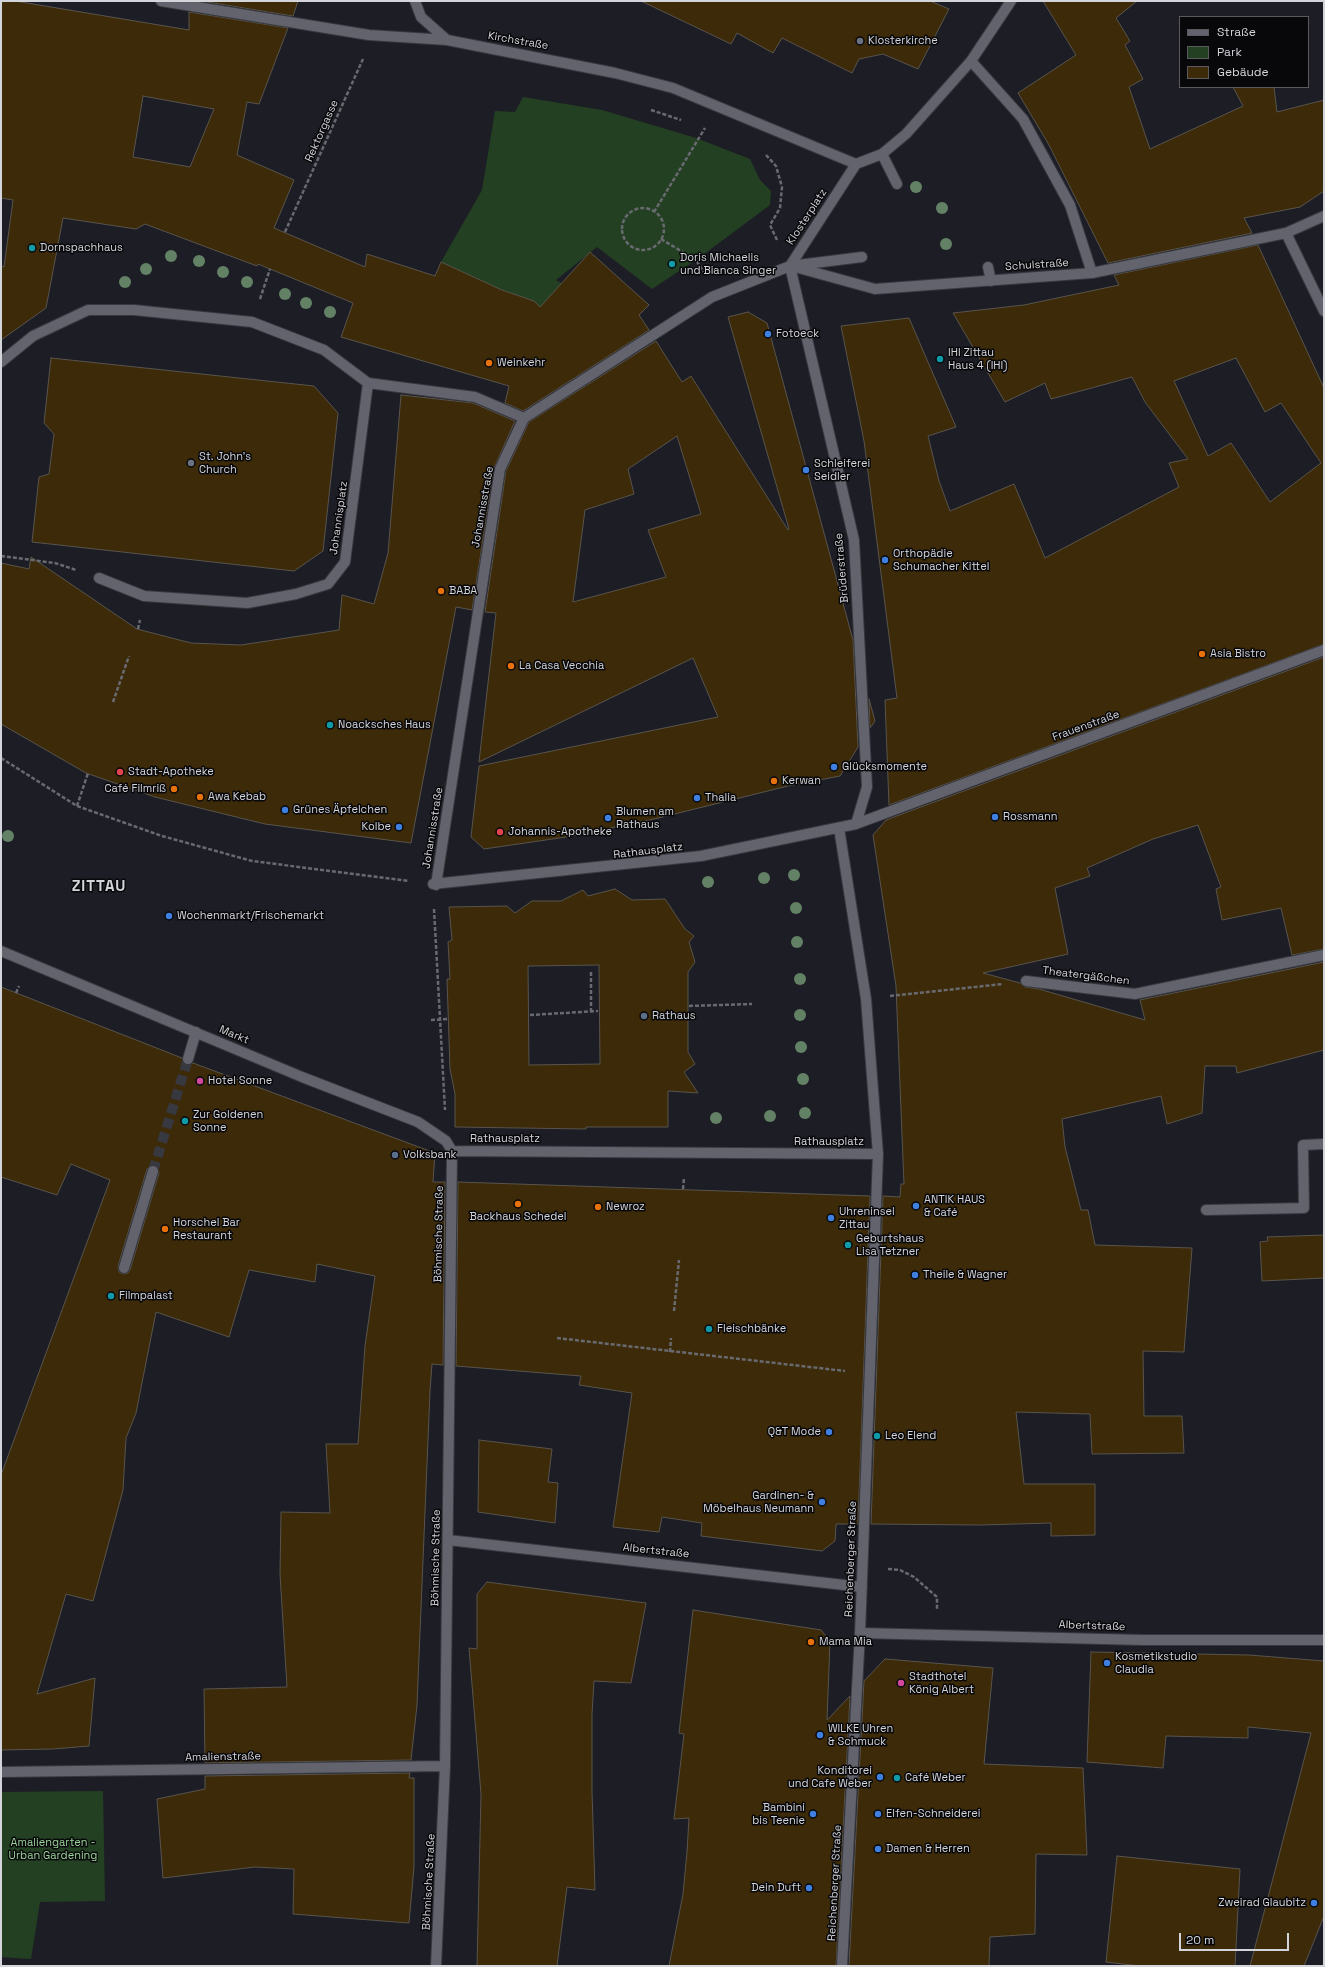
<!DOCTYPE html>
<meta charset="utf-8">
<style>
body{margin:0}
#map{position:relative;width:1325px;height:1967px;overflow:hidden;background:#1d1e25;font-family:"Space Grotesk",sans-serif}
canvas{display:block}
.frame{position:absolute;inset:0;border:2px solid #d4d5da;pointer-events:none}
.legend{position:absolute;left:1179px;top:16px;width:130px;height:72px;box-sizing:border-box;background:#08080b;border:1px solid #5a5a5e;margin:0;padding:5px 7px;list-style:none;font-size:12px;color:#d4d5da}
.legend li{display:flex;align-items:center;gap:8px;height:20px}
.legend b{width:20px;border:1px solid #5a5a5e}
.scale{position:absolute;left:1179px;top:1933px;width:110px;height:18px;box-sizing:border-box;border:2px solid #d4d5da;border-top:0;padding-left:5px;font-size:12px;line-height:14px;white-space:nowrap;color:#d4d5da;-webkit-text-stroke:3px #08080b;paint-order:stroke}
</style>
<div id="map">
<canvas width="1325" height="1967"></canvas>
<div class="frame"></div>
<ul class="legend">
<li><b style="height:5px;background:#62636c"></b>Straße</li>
<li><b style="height:11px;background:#234022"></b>Park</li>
<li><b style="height:11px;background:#3c2a09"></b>Gebäude</li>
</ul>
<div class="scale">20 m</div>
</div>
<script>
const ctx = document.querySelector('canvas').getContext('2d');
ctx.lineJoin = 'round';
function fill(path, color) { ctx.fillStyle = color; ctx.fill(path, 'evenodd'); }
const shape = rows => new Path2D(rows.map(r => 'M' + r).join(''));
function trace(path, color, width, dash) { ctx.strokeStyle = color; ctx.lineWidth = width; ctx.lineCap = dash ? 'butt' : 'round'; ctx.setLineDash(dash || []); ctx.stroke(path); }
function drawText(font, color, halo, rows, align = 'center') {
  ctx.font = font + ' "Space Grotesk",sans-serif'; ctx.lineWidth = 3; ctx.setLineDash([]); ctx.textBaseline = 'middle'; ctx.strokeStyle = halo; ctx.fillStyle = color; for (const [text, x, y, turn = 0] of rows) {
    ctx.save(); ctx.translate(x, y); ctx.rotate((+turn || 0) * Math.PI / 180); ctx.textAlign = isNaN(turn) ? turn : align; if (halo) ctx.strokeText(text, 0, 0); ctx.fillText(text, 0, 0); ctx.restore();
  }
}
fill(shape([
 [523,97,602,110,696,138,750,159,760,180,771,191,770,205,696,260,652,289,597,247,556,280,588,299,561,326,534,301,502,290,441,262,482,190,495,111,515,112],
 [103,1791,105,1901,40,1902,31,1959,1,1957,1,1792]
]), '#234022');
const building = shape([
 [1,1,15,1,189,30,189,12,288,28,259,104,247,102,237,155,294,180,274,228,365,267,367,254,435,276,441,262,502,290,534,301,540,307,590,252,649,305,639,315,649,330,523,411,505,403,509,386,341,337,353,303,258,264,257,266,145,224,136,229,63,218,46,308,1,340,1,266,4,267,13,200,1,198,1,1],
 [143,96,214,109,190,167,133,157,143,96],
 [201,1,298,1,293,16,201,1],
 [641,1,930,1,949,9,918,69,883,54,859,59,852,73,782,38,773,53,737,33,731,44,641,1],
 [1043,1,1137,1,1116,18,1130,41,1125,45,1143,79,1129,87,1150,149,1243,106,1233,87,1274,87,1277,112,1324,100,1324,191,1300,207,1244,218,1252,233,1108,263,1049,145,1018,93,1076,55,1043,1],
 [1258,245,1324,388,1324,644,889,805,885,700,897,698,864,441,841,326,909,318,956,427,928,436,939,481,950,511,1014,484,1045,558,1179,487,1169,463,1188,459,1145,402,1132,377,1051,399,1045,383,1005,402,953,313,1024,305,1119,285,1114,275,1258,245],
 [1236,358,1265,412,1281,403,1321,463,1270,502,1231,443,1208,456,1174,381,1236,358],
 [748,312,767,323,853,640,858,747,840,776,788,786,650,820,566,837,484,849,471,837,479,766,718,717,693,658,479,762,496,613,485,612,506,471,529,422,656,341,682,382,691,376,788,530,789,529,728,317,748,312],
 [677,436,701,514,648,530,666,577,573,602,585,510,634,494,628,469,677,436],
 [51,358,314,386,338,413,323,551,294,571,32,542,39,477,49,474,54,434,44,423,51,358],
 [401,395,473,403,515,421,494,468,472,610,456,607,411,843,265,824,155,797,86,773,1,724,1,563,29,569,31,557,137,629,191,643,241,645,339,630,342,595,374,604,388,553,401,395],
 [1324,657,1324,949,1292,955,1281,908,1222,920,1216,889,1221,887,1198,825,1153,839,1087,868,1090,876,1055,888,1068,954,983,973,1020,983,1025,987,1039,989,1145,1020,1140,1000,1324,962,1324,1050,1237,1073,1236,1066,1205,1066,1202,1113,1167,1124,1161,1096,1062,1119,1065,1147,1081,1210,1088,1210,1095,1245,1192,1248,1184,1352,1143,1351,1144,1416,1182,1416,1184,1453,1092,1454,1090,1414,1016,1412,1024,1484,1095,1484,1095,1535,1051,1536,1051,1523,980,1525,871,1524,883,1196,900,1197,901,1184,904,1184,896,986,873,835,886,820,1324,657],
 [869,699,875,721,870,728,869,699],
 [615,889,632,900,665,899,685,929,694,936,689,942,695,962,688,972,688,1052,695,1064,684,1072,698,1093,668,1091,668,1127,586,1127,586,1129,455,1127,455,1094,450,1069,447,979,450,979,448,942,452,940,449,907,507,906,515,913,532,901,561,901,583,890,588,896,615,889],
 [599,965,600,1064,529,1065,528,966,599,965],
 [1,987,182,1058,186,1065,193,1063,435,1153,433,1182,445,1182,443,1365,432,1364,430,1391,417,1705,411,1760,205,1763,204,1689,287,1687,280,1574,281,1512,330,1513,326,1444,358,1444,365,1346,375,1276,317,1264,315,1282,249,1270,229,1337,156,1312,136,1413,126,1438,123,1490,93,1601,66,1594,37,1694,95,1678,89,1746,53,1749,1,1750,1,1475,110,1180,71,1164,57,1195,1,1177,1,987],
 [151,1165,157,1166,159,1173,130,1270,128,1273,123,1274,119,1272,118,1266,147,1169,151,1165],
 [458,1182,870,1196,858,1524,836,1524,835,1541,822,1551,701,1536,702,1523,662,1517,659,1532,613,1527,632,1393,579,1385,581,1376,456,1366,458,1182],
 [1324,1235,1324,1278,1262,1281,1260,1242,1268,1241,1267,1237,1324,1235],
 [479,1440,552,1449,548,1482,558,1483,555,1523,478,1512,479,1440],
 [487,1582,646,1603,631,1683,594,1681,592,1714,592,1791,595,1890,567,1887,557,1966,477,1966,481,1794,469,1648,477,1649,477,1594,487,1582],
 [693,1610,821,1630,830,1641,827,1720,850,1696,836,1966,669,1966,683,1894,687,1852,689,1818,674,1819,684,1734,679,1733,693,1610],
 [1091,1652,1249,1655,1324,1661,1324,1916,1304,1966,1250,1966,1311,1733,1248,1727,1248,1738,1166,1736,1163,1768,1087,1762,1091,1652],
 [885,1659,993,1668,984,1764,1083,1768,1087,1855,1036,1854,1035,1934,990,1937,989,1966,849,1966,864,1681,885,1659],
 [410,1773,409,1778,414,1778,414,1867,409,1923,293,1914,294,1869,255,1867,163,1878,157,1799,205,1789,205,1776,410,1773],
 [1117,1856,1240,1869,1235,1966,1140,1966,1106,1962,1117,1856]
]);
fill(building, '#3c2a09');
trace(building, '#59544c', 1);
trace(shape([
 [153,1171,188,1059]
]), '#383940', 10, [10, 5]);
const minor = shape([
 [161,1,369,35,447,40,615,73,673,88,856,164],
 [415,1,421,17,447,40],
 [971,61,1023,119,1070,205,1092,273],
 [882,154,897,184],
 [1286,233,1324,311],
 [790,266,854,540,867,787,856,824],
 [790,266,856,164,882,154,906,134,971,61,1011,1],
 [795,267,875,289,1092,273,1286,233,1324,216],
 [988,267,991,281],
 [1,362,33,336,88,310,134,310,252,322,324,350,368,383,475,397,524,418],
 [99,578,144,596,247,603,296,594,328,584,345,562,368,383],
 [839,828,866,999,878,1154,860,1633,842,1966],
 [433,884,701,856,856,824,1324,650],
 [436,885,500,469,524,418,712,297,790,266,862,257],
 [1,951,302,1077,418,1122,446,1141,452,1151],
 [1026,981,1135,994,1324,955],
 [188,1059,196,1032],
 [452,1151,878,1154],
 [1206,1210,1304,1208,1303,1145,1324,1144],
 [124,1268,153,1171],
 [448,1540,862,1587],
 [860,1633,1143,1640,1324,1640],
 [1,1772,445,1766],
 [436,1966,445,1766,452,1151]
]);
trace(minor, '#38393f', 12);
trace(shape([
 [651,110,681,120],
 [766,155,776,166,782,187,780,208,770,225,777,240],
 '622 229a21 21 0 1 1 42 0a21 21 0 1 1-42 0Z',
 [654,212,705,128],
 [285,232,363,59],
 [661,239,696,260,705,274],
 [260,299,270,269],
 [1,556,55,563,76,570],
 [138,629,140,620],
 [113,702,129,656],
 [1,758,77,806,162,836,252,861,409,881],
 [77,806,88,773],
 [434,909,445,1110],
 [591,972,591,1012],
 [16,993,19,986],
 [890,996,1003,984],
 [689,1006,752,1004],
 [530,1015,598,1011],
 [431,1020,448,1019],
 [683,1189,684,1178],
 [674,1311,679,1260],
 [557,1338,845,1371],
 [670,1352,671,1338],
 [888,1569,900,1570,914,1577,937,1597,937,1610]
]), '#696a70', 2.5, [4, 2]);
trace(minor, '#62636c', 10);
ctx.fillStyle = '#628165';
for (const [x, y] of [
 [916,187],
 [942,208],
 [946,244],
 [171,256],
 [199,261],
 [146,269],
 [223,272],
 [125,282],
 [247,282],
 [285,294],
 [306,303],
 [330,312],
 [8,836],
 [794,875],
 [764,878],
 [708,882],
 [796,908],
 [797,942],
 [800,979],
 [800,1015],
 [801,1047],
 [803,1079],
 [805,1113],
 [770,1116],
 [716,1118]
]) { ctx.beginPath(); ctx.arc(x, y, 6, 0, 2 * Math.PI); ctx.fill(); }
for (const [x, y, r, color] of [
 [860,41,4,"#6b7280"],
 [32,248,4,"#0f9aa8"],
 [672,264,4,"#0f9aa8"],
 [768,334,4,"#3f7fe0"],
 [940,359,4,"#0f9aa8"],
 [489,363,4,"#e8710a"],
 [191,463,4,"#6b7280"],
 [806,470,4,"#3f7fe0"],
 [885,560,4,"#3f7fe0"],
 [441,591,4,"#e8710a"],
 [1202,654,4,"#e8710a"],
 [511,666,4,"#e8710a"],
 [330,725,4,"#0f9aa8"],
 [834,767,4,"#3f7fe0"],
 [120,772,4,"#e0444e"],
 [774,781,4,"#e8710a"],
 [174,789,4,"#e8710a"],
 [200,797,4,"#e8710a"],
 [697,798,4,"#3f7fe0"],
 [285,810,4,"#3f7fe0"],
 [995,817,4,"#3f7fe0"],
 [608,818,4,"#3f7fe0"],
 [399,827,4,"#3f7fe0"],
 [500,832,4,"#e0444e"],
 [169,916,4,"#3f7fe0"],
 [644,1016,4,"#5c6f8a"],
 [200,1081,4,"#d1479c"],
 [185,1121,4,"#0f9aa8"],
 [395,1155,4,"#5c6f8a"],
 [518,1204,4,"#e8710a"],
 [916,1206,4,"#3f7fe0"],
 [598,1207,4,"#e8710a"],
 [831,1218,4,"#3f7fe0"],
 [165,1229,4,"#e8710a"],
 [848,1245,4,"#0f9aa8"],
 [915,1275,4,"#3f7fe0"],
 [111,1296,4,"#0f9aa8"],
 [709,1329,4,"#0f9aa8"],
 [829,1432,4,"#3f7fe0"],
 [877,1436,4,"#0f9aa8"],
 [822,1502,4,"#3f7fe0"],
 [811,1642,4,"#e8710a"],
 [1107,1663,4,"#3f7fe0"],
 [901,1683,4,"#d1479c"],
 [820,1735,4,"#3f7fe0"],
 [880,1777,4,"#3f7fe0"],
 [897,1778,4,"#0f9aa8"],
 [813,1814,4,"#3f7fe0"],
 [878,1814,4,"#3f7fe0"],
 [878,1849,4,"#3f7fe0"],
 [809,1888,4,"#3f7fe0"],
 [1314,1903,4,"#3f7fe0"]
]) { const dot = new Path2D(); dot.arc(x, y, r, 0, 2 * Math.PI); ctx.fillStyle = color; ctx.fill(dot); trace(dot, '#08080b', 1.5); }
drawText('11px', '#d4d5da', '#08080b', [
 ["Kirchstraße",518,41,10],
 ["Rektorgasse",322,131,-66],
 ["Klosterplatz",807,217,-57],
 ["Schulstraße",1037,265,-4],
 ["Johannisstraße",483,507,-80],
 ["Johannisplatz",339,518,-82],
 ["Brüderstraße",842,568,-95],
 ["Frauenstraße",1086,726,-20],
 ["Johannisstraße",433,828,-81],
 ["Rathausplatz",648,851,-7],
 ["Theatergäßchen",1086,976,7],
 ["Markt",234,1035,23],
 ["Rathausplatz",505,1139],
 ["Rathausplatz",829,1142],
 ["Böhmische Straße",439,1234,-89],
 ["Albertstraße",656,1551,6],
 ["Böhmische Straße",436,1558,-89],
 ["Reichenberger Straße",851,1559,-88],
 ["Albertstraße",1092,1626,2],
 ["Amalienstraße",223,1757,-1],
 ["Böhmische Straße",429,1882,-87],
 ["Reichenberger Straße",835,1883,-87]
]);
drawText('11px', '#d4d5da', '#08080b', [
 ["Klosterkirche",868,41],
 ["Dornspachhaus",40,248],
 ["Doris Michaelis",680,258],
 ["und Bianca Singer",680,271],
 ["Fotoeck",776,334],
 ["IHI Zittau",948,353],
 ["Haus 4 (IHI)",948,366],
 ["Weinkehr",497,363],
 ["St. John's",199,457],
 ["Church",199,470],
 ["Schleiferei",814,464],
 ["Seidler",814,477],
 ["Orthopädie",893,554],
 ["Schumacher Kittel",893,567],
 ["BABA",449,591],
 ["Asia Bistro",1210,654],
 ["La Casa Vecchia",519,666],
 ["Noacksches Haus",338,725],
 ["Glücksmomente",842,767],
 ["Stadt-Apotheke",128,772],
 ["Kerwan",782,781],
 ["Café Filmriß",166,789,"right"],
 ["Awa Kebab",208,797],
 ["Thalia",705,798],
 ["Grünes Äpfelchen",293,810],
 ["Blumen am",616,812],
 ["Rathaus",616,825],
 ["Rossmann",1003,817],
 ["Kolbe",391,827,"right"],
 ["Johannis-Apotheke",508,832],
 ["Wochenmarkt/Frischemarkt",177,916],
 ["Rathaus",652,1016],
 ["Hotel Sonne",208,1081],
 ["Zur Goldenen",193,1115],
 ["Sonne",193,1128],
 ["Volksbank",403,1155],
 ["ANTIK HAUS",924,1200],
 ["& Café",924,1213],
 ["Newroz",606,1207],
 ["Uhreninsel",839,1212],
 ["Zittau",839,1225],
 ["Backhaus Schedel",518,1217,"center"],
 ["Horschel Bar",173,1223],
 ["Restaurant",173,1236],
 ["Geburtshaus",856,1239],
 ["Lisa Tetzner",856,1252],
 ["Theile & Wagner",923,1275],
 ["Filmpalast",119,1296],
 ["Fleischbänke",717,1329],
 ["Q&T Mode",821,1432,"right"],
 ["Leo Elend",885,1436],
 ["Gardinen- &",814,1496,"right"],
 ["Möbelhaus Neumann",814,1509,"right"],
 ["Mama Mia",819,1642],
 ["Kosmetikstudio",1115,1657],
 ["Claudia",1115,1670],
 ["Stadthotel",909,1677],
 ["König Albert",909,1690],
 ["WILKE Uhren",828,1729],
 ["& Schmuck",828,1742],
 ["Konditorei",872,1771,"right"],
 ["und Cafe Weber",872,1784,"right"],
 ["Café Weber",905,1778],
 ["Bambini",805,1808,"right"],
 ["bis Teenie",805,1821,"right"],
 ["Elfen-Schneiderei",886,1814],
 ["Damen & Herren",886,1849],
 ["Dein Duft",801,1888,"right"],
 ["Zweirad Glaubitz",1306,1903,"right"]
], 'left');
drawText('11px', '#9bd299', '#08080b', [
 ["Amaliengarten -",53,1843],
 ["Urban Gardening",53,1856]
]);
ctx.letterSpacing = '1px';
drawText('bold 15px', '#d4d5da', '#08080b', [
 ["ZITTAU",99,887]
]);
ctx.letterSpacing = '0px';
</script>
